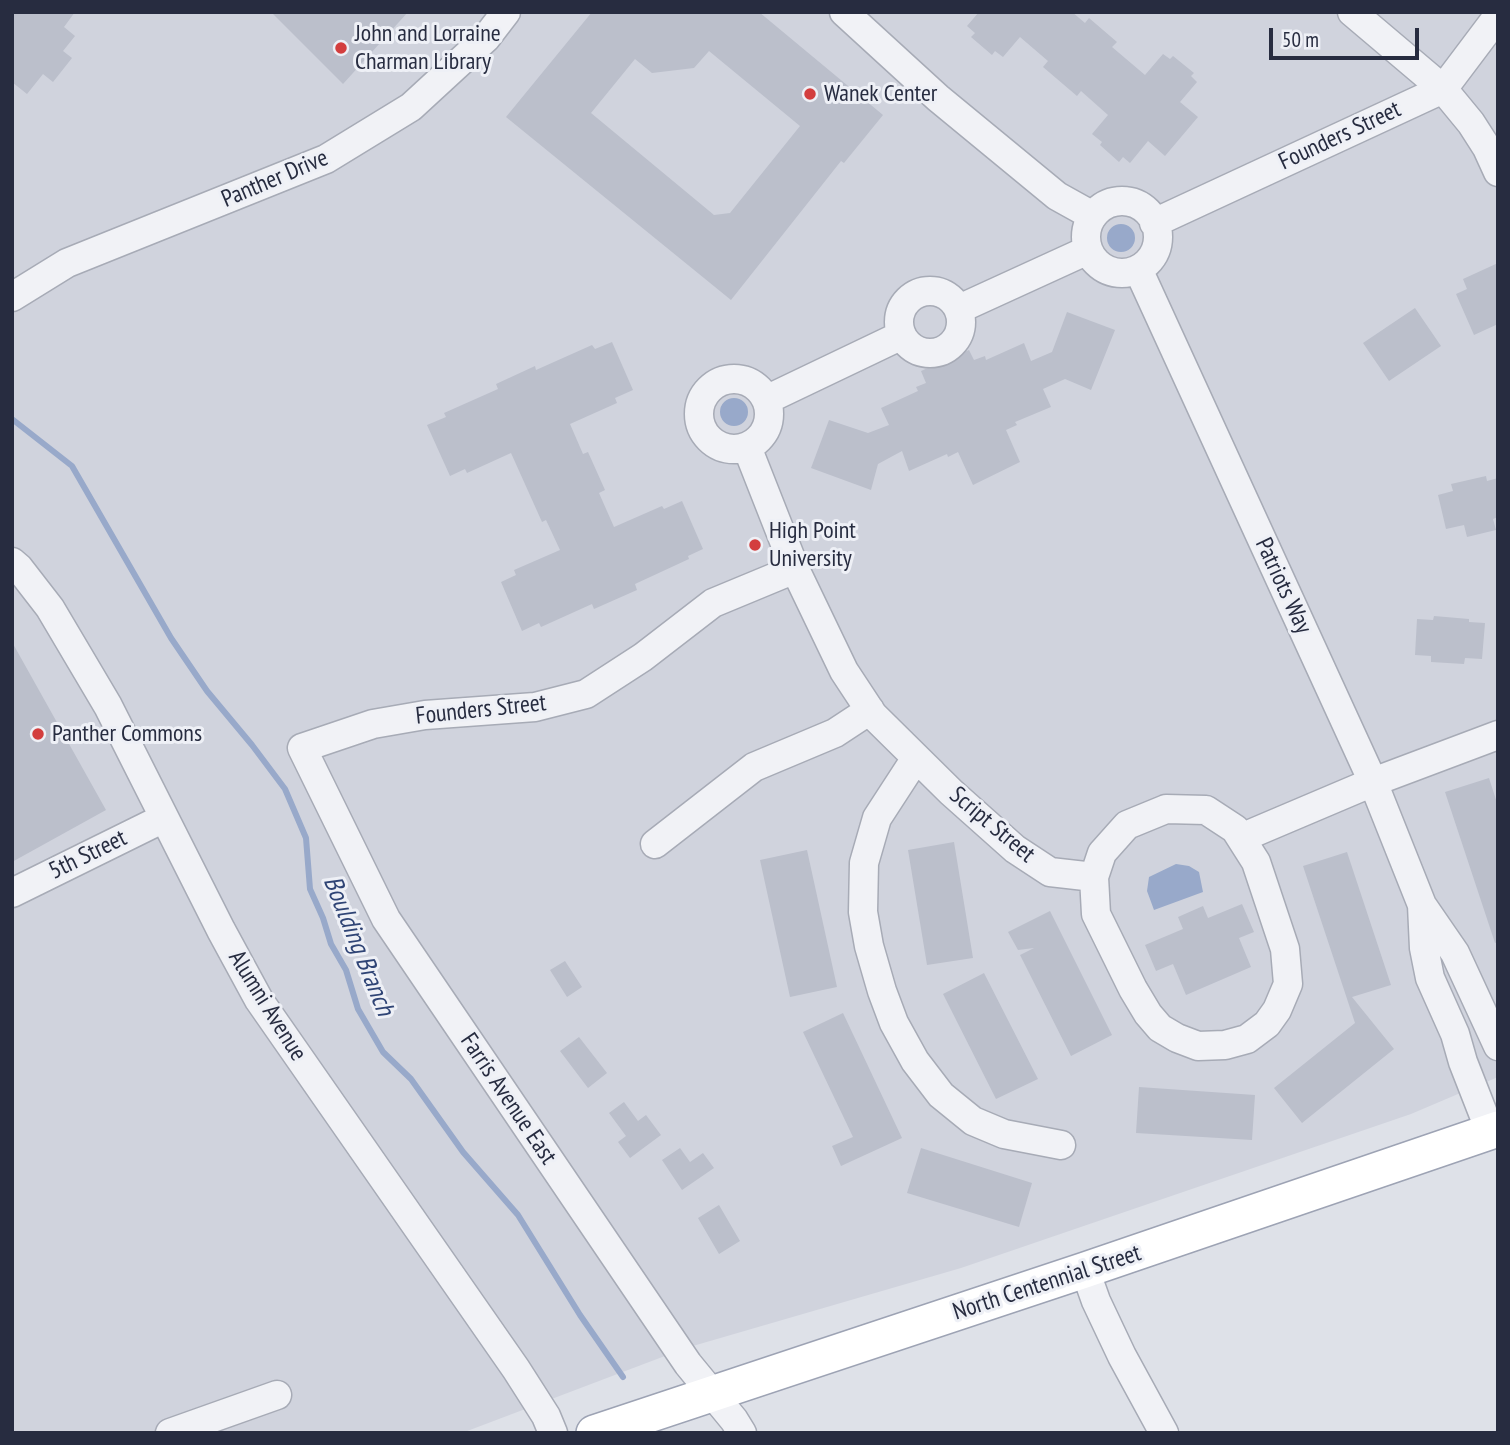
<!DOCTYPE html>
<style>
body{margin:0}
#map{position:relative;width:1510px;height:1445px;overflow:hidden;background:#dee1e8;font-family:"PT Sans Narrow",sans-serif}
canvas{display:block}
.frame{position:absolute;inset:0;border:14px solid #272c40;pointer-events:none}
.scale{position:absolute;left:1269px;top:28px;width:150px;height:32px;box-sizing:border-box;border:4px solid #272c40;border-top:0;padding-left:9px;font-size:21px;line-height:24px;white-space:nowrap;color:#272c40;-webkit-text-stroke:5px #eef0f6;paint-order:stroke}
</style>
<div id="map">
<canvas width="1510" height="1445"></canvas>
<div class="frame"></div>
<div class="scale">50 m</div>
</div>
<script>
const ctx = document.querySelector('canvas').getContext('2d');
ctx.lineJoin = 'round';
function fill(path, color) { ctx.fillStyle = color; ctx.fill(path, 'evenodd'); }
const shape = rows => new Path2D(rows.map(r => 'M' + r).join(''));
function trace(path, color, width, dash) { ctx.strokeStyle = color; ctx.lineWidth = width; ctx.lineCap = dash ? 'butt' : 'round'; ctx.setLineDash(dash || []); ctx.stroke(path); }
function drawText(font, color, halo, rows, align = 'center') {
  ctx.font = font + ' "PT Sans Narrow",sans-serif'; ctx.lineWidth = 6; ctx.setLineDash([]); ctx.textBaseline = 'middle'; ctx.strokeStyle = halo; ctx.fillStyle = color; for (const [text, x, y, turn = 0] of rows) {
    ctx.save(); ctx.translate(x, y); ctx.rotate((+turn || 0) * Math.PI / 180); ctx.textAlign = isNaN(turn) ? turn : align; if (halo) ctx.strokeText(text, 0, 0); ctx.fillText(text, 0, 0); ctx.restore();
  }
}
fill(shape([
 [12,12,1498,12,1498,1077,1411,1114,961,1268,686,1348,462,1433,12,1433]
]), '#d0d3dd');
fill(shape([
 '1107 238a14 14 0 1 1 28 0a14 14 0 1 1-28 0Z',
 '720 412a14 14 0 1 1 28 0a14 14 0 1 1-28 0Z',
 [1176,864,1189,866,1199,872,1203,892,1154,910,1147,891,1149,877]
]), '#98a9ca');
trace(shape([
 [12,419,72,466,171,638,207,691,252,745,285,789,306,838,310,889,323,918,331,944,346,970,358,1009,383,1052,411,1079,463,1152,518,1215,580,1315,623,1377]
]), '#98a9ca', 6);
fill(shape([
 [12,12,75,12,64,27,75,36,63,51,72,58,53,82,43,74,27,94,12,82],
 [271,12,408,12,343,84],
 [592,12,759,12,883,115,844,163,841,161,731,300,506,117],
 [709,51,800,126,730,213,714,215,591,113,635,59,652,73,694,68],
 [979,12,1072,12,1085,23,1089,18,1117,42,1112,47,1145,75,1163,54,1170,59,1173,56,1194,73,1191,76,1197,82,1180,102,1198,117,1165,156,1148,141,1130,163,1123,157,1119,162,1100,145,1102,142,1092,134,1108,115,1081,91,1077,96,1043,67,1048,61,1020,37,1003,57,995,51,992,55,971,37,975,33,967,26],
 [1498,263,1498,324,1474,335,1456,294,1467,289,1463,279],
 [1415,308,1441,346,1389,381,1363,343],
 [1067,312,1115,330,1091,390,1065,379,1043,389,1051,407,1015,422,1017,425,1006,430,1020,462,973,485,958,452,948,457,947,454,909,471,902,451,878,464,871,490,811,468,829,420,868,433,889,425,881,408,918,391,916,387,926,383,921,371,969,350,974,360,985,356,986,360,1024,343,1031,361,1052,352],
 [612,342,633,390,615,398,617,403,570,424,583,454,588,452,605,490,599,493,614,527,662,506,664,509,682,501,703,549,688,556,689,559,635,584,637,590,594,609,592,604,541,627,539,623,522,631,501,582,516,575,514,570,560,550,546,520,542,522,511,453,467,473,465,469,450,476,427,425,446,417,444,413,498,389,496,384,535,366,536,370,592,345,595,349],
 [1486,476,1487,481,1498,478,1498,517,1493,519,1496,530,1467,537,1464,525,1446,529,1438,495,1453,491,1451,484],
 [1434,616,1469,619,1469,622,1485,623,1482,659,1465,658,1464,664,1431,662,1431,656,1415,655,1417,619,1433,620],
 [12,642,106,810,12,862],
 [1489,778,1498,806,1498,942,1495,943,1445,792],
 [954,842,973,958,927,965,908,850],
 [807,850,837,987,790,997,760,860],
 [1347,852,1391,985,1352,997,1394,1049,1302,1123,1274,1088,1355,1023,1303,866],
 [1242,904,1254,932,1239,938,1251,967,1186,995,1173,964,1156,971,1145,945,1183,929,1178,917,1203,906,1208,918],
 [1050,911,1112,1035,1071,1056,1020,955,1034,948,1018,950,1008,932],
 [565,961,582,987,567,997,550,970],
 [984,973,1038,1079,996,1099,943,994],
 [843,1013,902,1138,841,1166,832,1146,853,1137,803,1032],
 [579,1037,607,1073,588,1088,560,1051],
 [1139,1087,1255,1095,1252,1140,1136,1133],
 [624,1102,638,1121,646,1115,661,1135,630,1158,618,1142,626,1136,609,1113],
 [680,1148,690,1162,703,1153,714,1168,682,1190,662,1160],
 [921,1148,1032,1183,1019,1227,907,1193],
 [719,1205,740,1241,719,1254,698,1218]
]), '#bbbfcb');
const minor = shape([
 [844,12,938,98,1057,196,1093,216],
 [1352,12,1443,89,1471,123,1487,148,1498,172],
 '1086 237a36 36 0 1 1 72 0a36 36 0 1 1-72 0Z',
 [1154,223,1443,89,1498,16],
 [1138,269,1373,782,1422,905,1455,953,1498,1046],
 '899 322a31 31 0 1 1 62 0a31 31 0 1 1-62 0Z',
 [12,297,67,263,326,159,411,107,486,38,506,12],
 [959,309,1088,250],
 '699 414a35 35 0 1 1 70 0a35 35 0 1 1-70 0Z',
 [766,400,902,335],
 [747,447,795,569,844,671,873,715,951,792,1015,849,1050,872,1094,877],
 [12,562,19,568,50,608,108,706,221,930,259,1000,516,1369,546,1416,553,1433],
 [916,758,877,818,864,863,863,912,869,946,882,991,894,1023,915,1061,941,1095,973,1121,1004,1134,1061,1145],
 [1166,809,1206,810,1235,829,1256,862,1285,949,1288,984,1277,1010,1267,1024,1247,1039,1225,1045,1198,1046,1177,1038,1160,1028,1148,1014,1133,989,1096,914,1094,877,1102,853,1127,825,1166,809],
 [1241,838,1373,782,1498,735],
 [655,844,754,767,835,733,870,710],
 [12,893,164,818],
 [1422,905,1424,948,1430,978,1455,1034,1463,1062,1490,1131],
 [1085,1270,1096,1301,1122,1356,1164,1433],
 [170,1433,277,1395],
 [742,1433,734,1420,688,1364,386,919,302,748,373,724,425,715,535,707,586,694,643,657,713,603,795,569]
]);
const major = shape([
 [594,1433,1085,1270,1498,1129]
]);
trace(minor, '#a7abb6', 31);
trace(major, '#9da3b4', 38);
trace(minor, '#f1f2f6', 28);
trace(major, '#fff', 35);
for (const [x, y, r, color] of [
 [341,48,7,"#d33e3e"],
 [810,94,7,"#d33e3e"],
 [755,545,7,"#d33e3e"],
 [38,734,7,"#d33e3e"]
]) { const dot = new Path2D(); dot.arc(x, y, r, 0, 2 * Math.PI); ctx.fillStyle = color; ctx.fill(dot); trace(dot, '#eef0f6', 2.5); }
drawText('24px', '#272c40', '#eef0f6', [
 ["John and Lorraine",355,34],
 ["Charman Library",355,62],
 ["Wanek Center",824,94],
 ["High Point",769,531],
 ["University",769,559],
 ["Panther Commons",52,734]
], 'left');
drawText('24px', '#272c40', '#eef0f6', [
 ["Founders Street",1340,136,-25],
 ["Panther Drive",275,179,-23],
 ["Patriots Way",1283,586,65],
 ["Founders Street",481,710,-6],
 ["Script Street",992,825,40],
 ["5th Street",88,855,-26],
 ["Alumni Avenue",267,1006,58],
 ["Farris Avenue East",508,1099,56],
 ["North Centennial Street",1047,1283,-18]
]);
drawText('italic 26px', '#2f4475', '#eef0f6', [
 ["Boulding Branch",358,946,68]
]);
</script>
